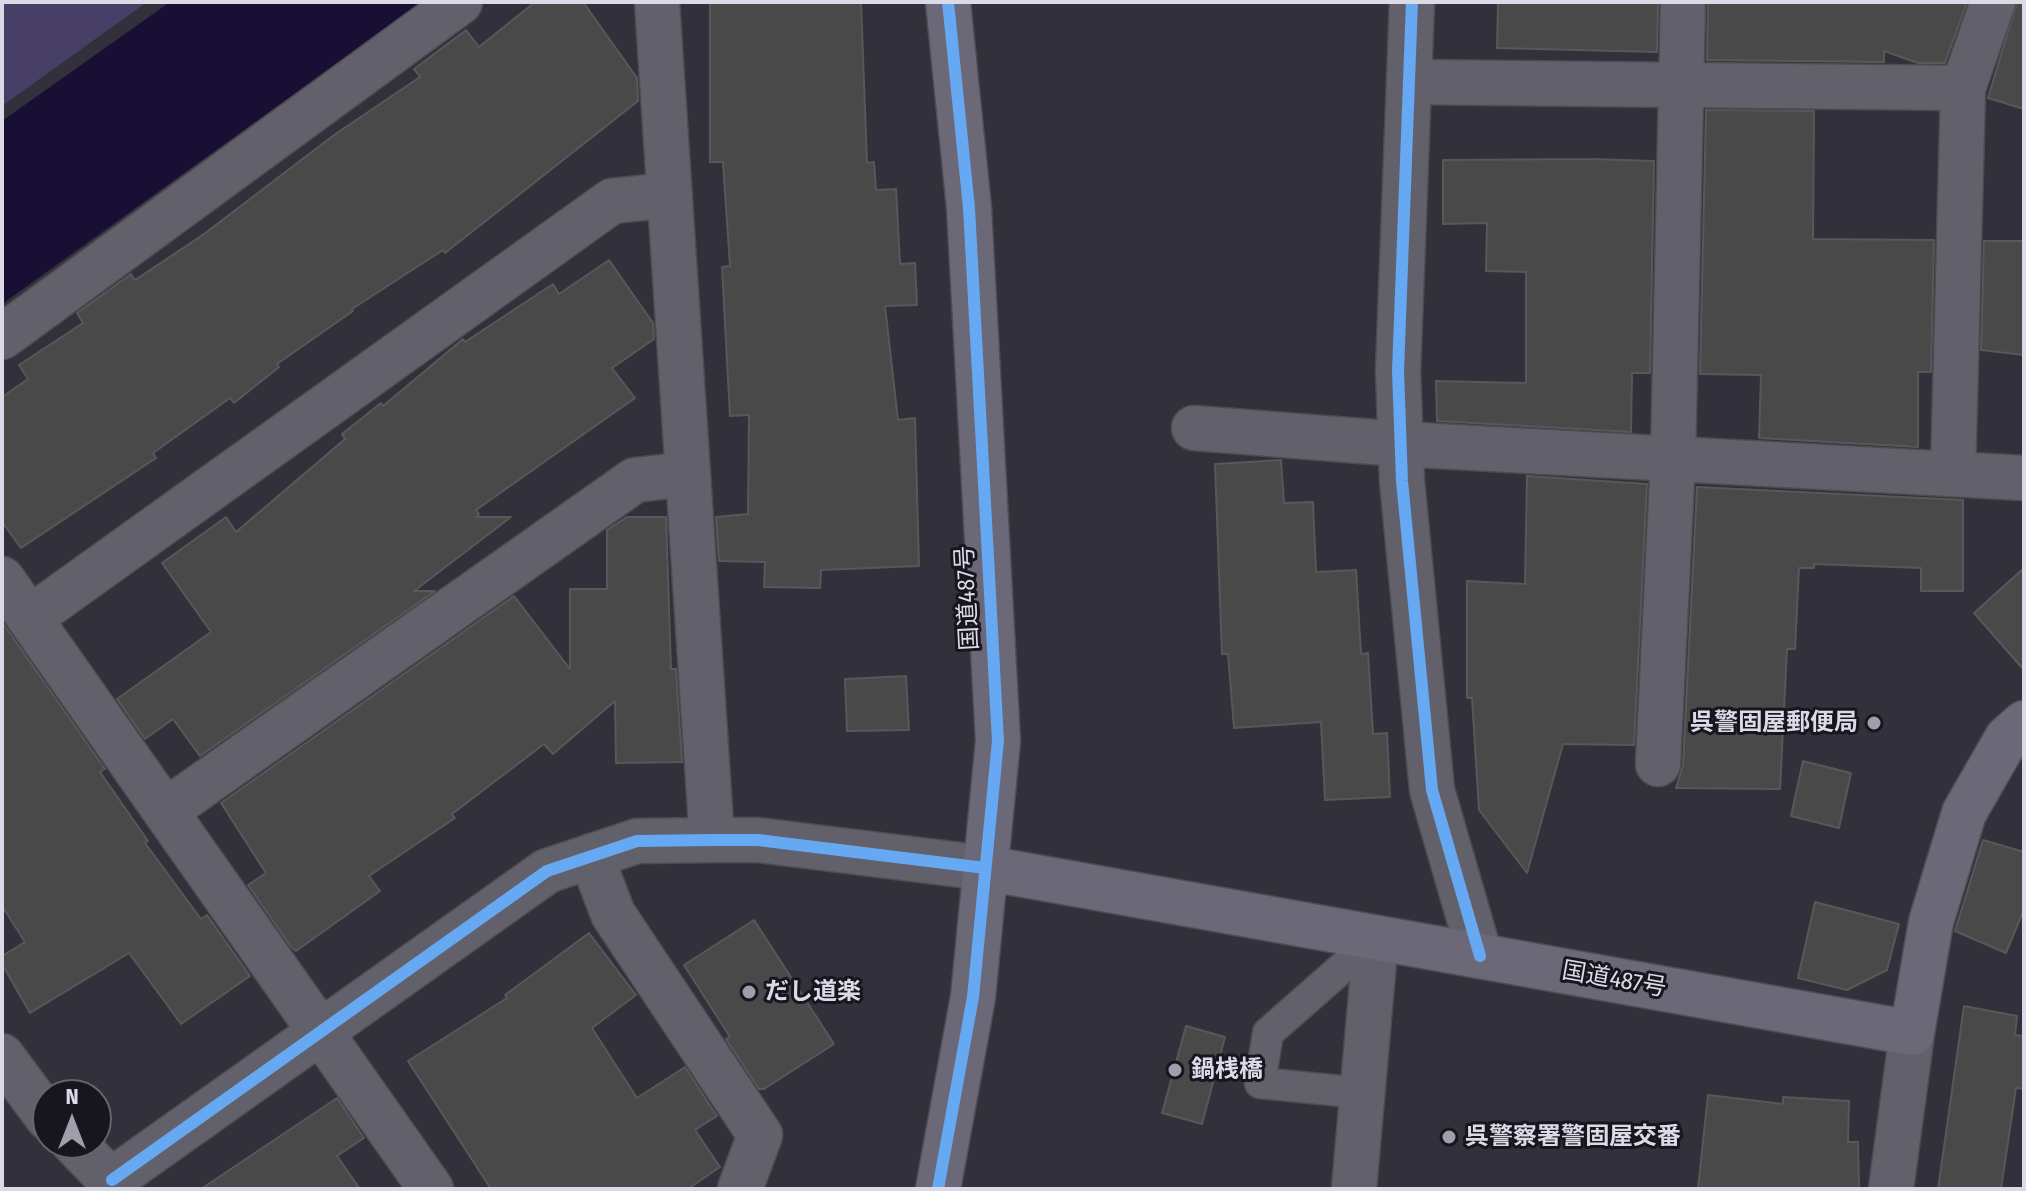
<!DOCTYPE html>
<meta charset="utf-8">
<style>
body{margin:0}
#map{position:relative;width:2026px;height:1191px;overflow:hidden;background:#32303a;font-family:"Fira Sans Condensed",sans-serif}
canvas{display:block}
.frame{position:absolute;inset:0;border:4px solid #dbdae7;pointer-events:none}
.north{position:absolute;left:32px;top:1079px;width:80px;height:80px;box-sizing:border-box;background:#17151e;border:2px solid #65646e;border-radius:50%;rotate:0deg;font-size:22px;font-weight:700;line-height:32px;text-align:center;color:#dbdae7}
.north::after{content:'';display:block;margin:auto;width:28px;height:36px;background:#a09eaa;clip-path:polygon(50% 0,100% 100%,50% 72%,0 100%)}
</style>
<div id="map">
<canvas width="2026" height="1191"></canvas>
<div class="frame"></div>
<div class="north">N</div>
</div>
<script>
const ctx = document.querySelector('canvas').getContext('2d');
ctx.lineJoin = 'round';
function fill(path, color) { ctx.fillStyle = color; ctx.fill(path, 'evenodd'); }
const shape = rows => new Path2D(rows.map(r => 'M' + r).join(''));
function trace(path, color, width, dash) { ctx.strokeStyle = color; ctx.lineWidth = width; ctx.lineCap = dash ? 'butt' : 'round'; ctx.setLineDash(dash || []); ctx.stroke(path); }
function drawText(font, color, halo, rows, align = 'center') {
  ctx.font = font + ' "Fira Sans Condensed","Noto Sans JP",sans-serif'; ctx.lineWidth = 6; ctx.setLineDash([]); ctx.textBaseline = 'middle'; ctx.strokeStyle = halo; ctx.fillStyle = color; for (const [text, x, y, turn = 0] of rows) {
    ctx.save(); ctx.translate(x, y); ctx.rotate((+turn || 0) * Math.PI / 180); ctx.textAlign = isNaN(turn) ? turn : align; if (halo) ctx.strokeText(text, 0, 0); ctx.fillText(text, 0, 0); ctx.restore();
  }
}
fill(shape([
 [2,2,147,2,2,106]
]), '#473f66');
fill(shape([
 [170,2,422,2,2,304,2,121]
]), '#190e34');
const building = shape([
 [535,2,583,2,637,78,638,101,445,253,443,250,352,309,353,311,277,364,279,367,234,403,230,398,153,453,156,458,21,548,2,522,2,397,28,379,19,365,83,323,77,313,131,274,135,280,204,234,334,135,420,77,414,69,466,30,479,47,535,2],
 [710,2,861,2,867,163,874,162,876,190,896,189,900,264,915,263,917,305,885,306,898,420,915,418,919,566,821,570,820,588,764,587,765,562,719,561,716,517,748,514,749,415,730,416,722,267,730,266,723,162,710,162,710,2],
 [1498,2,1658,2,1657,52,1497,48,1498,2],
 [1708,2,1967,2,1945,63,1918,63,1884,51,1884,62,1707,60,1708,2],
 [2017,2,2024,2,2024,109,1988,98,2017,2],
 [1706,110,1814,111,1813,239,1934,240,1931,372,1918,372,1918,447,1759,438,1761,375,1700,374,1706,110],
 [1593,159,1654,161,1650,373,1632,373,1631,432,1437,421,1436,381,1526,383,1526,272,1486,271,1487,223,1443,224,1443,160,1593,159],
 [1984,241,2024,241,2024,355,1981,350,1984,241],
 [609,260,653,323,654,339,612,368,635,398,476,510,479,514,476,517,511,517,414,591,435,591,200,756,173,719,145,739,117,699,211,632,162,563,226,517,236,532,345,439,342,434,381,403,383,406,463,339,465,342,553,284,559,294,609,260],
 [1281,460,1284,503,1313,502,1316,572,1356,570,1361,654,1368,653,1373,734,1387,733,1390,797,1325,800,1321,722,1234,728,1228,654,1222,654,1215,464,1281,460],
 [1527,476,1647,484,1634,745,1563,744,1527,873,1479,810,1472,698,1467,698,1467,581,1525,584,1527,476],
 [1697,487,1963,500,1963,591,1921,591,1921,568,1814,564,1814,568,1799,568,1795,649,1787,649,1780,789,1676,788,1683,765,1697,487],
 [627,517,666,517,671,669,676,669,682,762,616,763,615,701,553,754,544,744,452,814,455,818,369,876,380,891,296,951,291,947,248,885,266,873,221,803,514,596,570,669,570,589,607,589,607,530,627,517],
 [2024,568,2024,670,1974,613,2024,568],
 [2,622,105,769,100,772,148,841,145,843,201,919,207,915,250,976,181,1024,129,953,30,1013,2,964,2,956,25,942,2,906,2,622],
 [906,676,909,730,847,731,845,679,906,676],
 [1803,761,1851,773,1839,828,1791,816,1803,761],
 [1983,840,2024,852,2024,909,2006,953,1955,931,1983,840],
 [1815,902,1899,924,1887,970,1847,990,1798,978,1815,902],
 [754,920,834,1044,764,1089,759,1089,726,1039,730,1037,684,965,754,920],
 [589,933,636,995,592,1028,637,1098,685,1067,717,1116,695,1130,720,1167,688,1189,491,1189,408,1061,507,998,505,995,589,933],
 [1964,1006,2017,1016,2015,1035,2024,1036,2024,1089,2016,1088,2001,1189,1938,1189,1964,1006],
 [1186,1026,1225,1037,1202,1124,1162,1113,1186,1026],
 [1708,1095,1783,1104,1783,1097,1849,1101,1848,1142,1858,1142,1859,1189,1698,1188,1708,1095],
 [337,1098,364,1138,337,1156,360,1189,201,1189,337,1098]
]);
fill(building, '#49494a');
trace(building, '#575858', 2);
const service = shape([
 [1362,1093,1260,1083,1268,1033,1376,938]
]);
const minor = shape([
 [657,2,712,840],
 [1409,82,1963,88],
 [2,337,460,2],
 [1194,428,1400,444,2024,478],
 [1953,474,1963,88,1993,2],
 [2,579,431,1189],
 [30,618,612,201,670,195],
 [1658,764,1673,459,1683,2],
 [167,810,635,480,688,474],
 [591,856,613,914,760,1135,740,1189],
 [2,1056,48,1118],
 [74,1143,119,1189],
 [112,1180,547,871,637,841,712,840,758,840,985,868],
 [1354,1189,1376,938]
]);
const tertiary = shape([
 [1412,2,1398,371,1402,481,1432,790,1480,956],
 [1891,1189,1912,1033]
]);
const trunk = shape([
 [985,868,1912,1033,1931,922,1964,813,2007,738,2024,723],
 [938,1189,973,997,998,741,969,208,948,2]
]);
trace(service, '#4d4c54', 33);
trace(minor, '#4d4c54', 47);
trace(tertiary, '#4d4c54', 47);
trace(trunk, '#4d4c54', 47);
trace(service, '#62616b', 30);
trace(minor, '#62616b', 44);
trace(tertiary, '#62616b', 44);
trace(trunk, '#6b6878', 44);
trace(shape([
 [1412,2,1398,371,1402,481,1432,790,1480,956],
 [112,1180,547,871,637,841,712,840,758,840,985,868],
 [938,1189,973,997,998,741,969,208,948,2]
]), '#66a8f1', 12);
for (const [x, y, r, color] of [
 [1874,723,8,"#a09eaa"],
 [749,992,8,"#a09eaa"],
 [1175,1070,8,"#a09eaa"],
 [1449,1137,8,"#a09eaa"]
]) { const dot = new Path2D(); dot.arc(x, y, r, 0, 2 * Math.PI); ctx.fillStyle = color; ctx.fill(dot); trace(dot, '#17151e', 3); }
drawText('24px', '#dbdae7', '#17151e', [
 ["国道487号",968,598,-93],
 ["国道487号",1614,980,10]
]);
drawText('bold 24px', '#dbdae7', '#17151e', [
 ["呉警固屋郵便局",1858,723,"right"],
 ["だし道楽",765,992],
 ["鍋桟橋",1191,1070],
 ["呉警察署警固屋交番",1465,1137]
], 'left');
</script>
